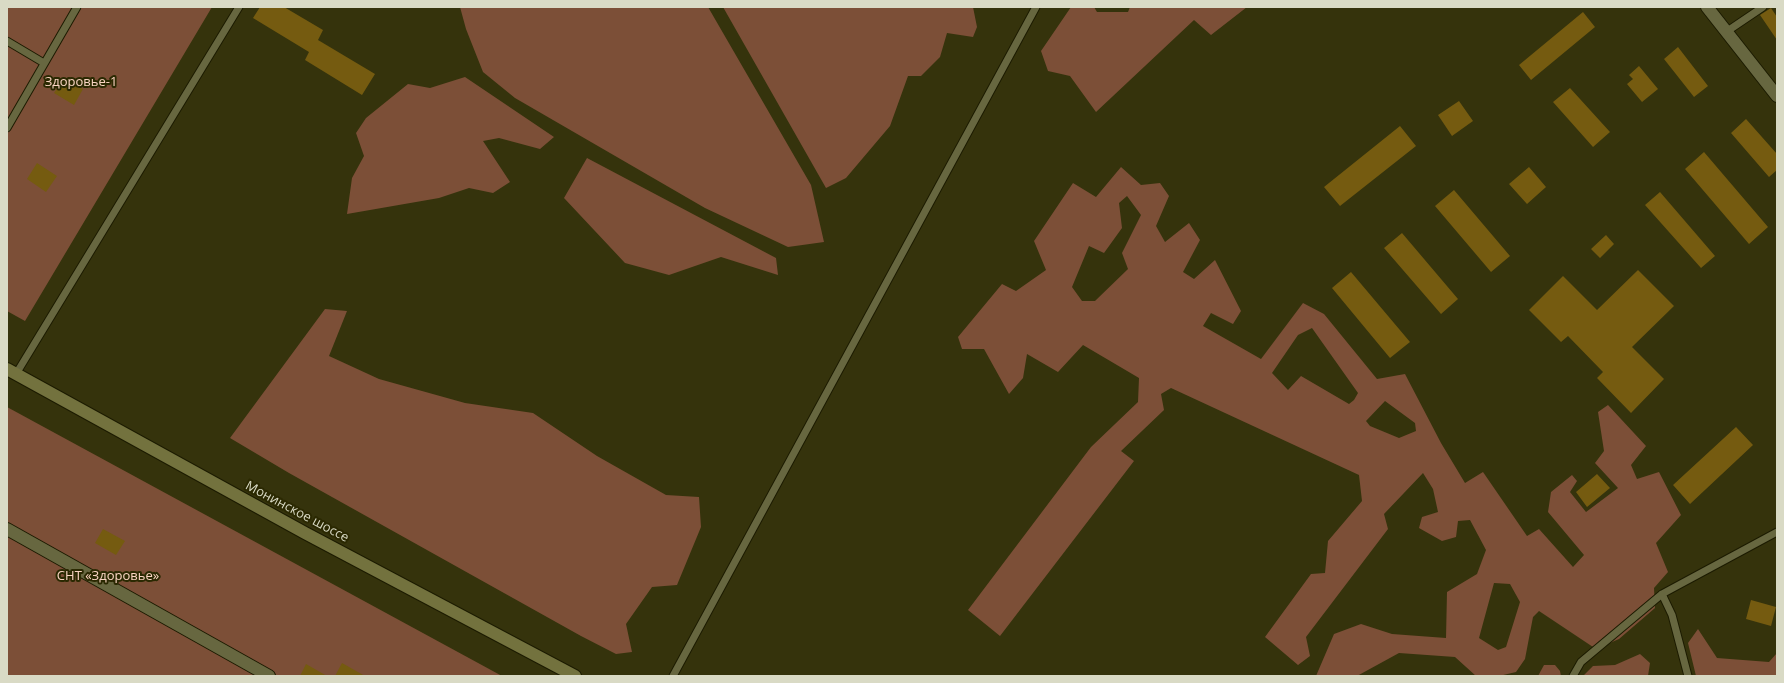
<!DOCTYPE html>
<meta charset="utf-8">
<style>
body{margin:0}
#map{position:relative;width:1784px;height:683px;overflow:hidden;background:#35330c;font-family:"Open Sans",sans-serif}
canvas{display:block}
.frame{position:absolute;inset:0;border:8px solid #d9dac5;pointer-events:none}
</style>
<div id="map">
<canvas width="1784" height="683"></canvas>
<div class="frame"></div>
</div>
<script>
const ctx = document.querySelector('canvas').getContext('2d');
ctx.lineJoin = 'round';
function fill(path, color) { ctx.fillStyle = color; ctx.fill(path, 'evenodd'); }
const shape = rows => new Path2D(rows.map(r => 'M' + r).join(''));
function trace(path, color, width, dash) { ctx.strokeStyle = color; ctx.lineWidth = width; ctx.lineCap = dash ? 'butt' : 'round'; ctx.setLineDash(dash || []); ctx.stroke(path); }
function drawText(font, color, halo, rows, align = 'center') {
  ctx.font = font + ' "Open Sans",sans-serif'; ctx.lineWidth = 4; ctx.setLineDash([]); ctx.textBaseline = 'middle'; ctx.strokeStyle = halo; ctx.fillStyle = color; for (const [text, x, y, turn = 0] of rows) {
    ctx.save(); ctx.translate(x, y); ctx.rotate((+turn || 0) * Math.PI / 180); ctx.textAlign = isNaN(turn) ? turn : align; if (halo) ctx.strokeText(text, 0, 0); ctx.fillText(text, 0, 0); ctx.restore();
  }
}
fill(shape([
 [7,7,212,7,25,321,7,311],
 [460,7,708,7,811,185,824,242,788,247,705,208,515,98,483,72,466,29],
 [723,7,973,7,977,27,973,37,947,33,940,57,921,76,908,76,890,126,846,178,826,188],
 [1071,7,1094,7,1097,12,1128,12,1130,7,1247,7,1211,35,1194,20,1096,112,1070,76,1048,71,1041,51],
 [465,77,554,137,540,149,499,138,483,141,510,182,493,193,469,188,439,198,347,214,352,178,364,156,356,133,366,118,408,84,430,88],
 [587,158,776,258,778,275,721,257,669,275,625,263,564,198],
 [1121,167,1141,185,1160,183,1169,196,1156,226,1165,242,1189,223,1200,240,1183,272,1194,279,1215,260,1241,311,1233,324,1211,313,1203,326,1261,359,1303,303,1324,314,1377,379,1405,374,1441,443,1465,483,1483,472,1527,536,1539,529,1573,567,1584,555,1548,512,1551,492,1572,475,1577,481,1570,492,1586,512,1618,488,1595,463,1604,451,1598,412,1608,405,1646,446,1631,465,1637,479,1659,472,1681,515,1656,543,1668,572,1654,588,1655,608,1619,639,1596,649,1539,611,1533,617,1525,659,1516,672,1499,676,1476,676,1455,657,1399,653,1357,676,1316,676,1334,634,1361,624,1392,634,1446,638,1447,592,1477,574,1486,550,1470,520,1458,521,1456,537,1442,541,1419,528,1422,517,1438,512,1433,489,1423,473,1384,514,1388,529,1306,637,1310,656,1298,665,1265,637,1311,574,1325,573,1328,541,1362,501,1359,475,1171,388,1161,394,1164,410,1121,451,1134,461,1000,636,968,610,1091,447,1138,402,1139,378,1083,345,1058,372,1027,354,1023,378,1009,394,984,349,962,349,958,337,1002,284,1016,291,1046,270,1034,241,1073,183,1096,197],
 [1127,196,1141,215,1122,253,1128,269,1095,301,1082,301,1072,287,1089,246,1104,253,1122,228,1119,203],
 [1312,328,1358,393,1354,400,1349,404,1301,376,1288,390,1272,373,1298,335],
 [1385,401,1415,423,1416,431,1399,438,1370,426,1366,421],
 [1494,583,1510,584,1520,602,1506,647,1498,650,1479,638],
 [325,309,347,311,329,356,379,379,465,403,533,413,597,456,666,495,699,497,701,527,677,585,652,587,626,624,632,652,616,654,581,636,289,473,230,438],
 [7,407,502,676,7,676],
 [1698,629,1717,658,1769,662,1777,653,1777,676,1696,676,1688,643],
 [1640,654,1650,663,1648,676,1583,676,1593,666,1615,665],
 [1544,665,1555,665,1560,671,1561,676,1538,676]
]), '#7c4f37');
fill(shape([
 [260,7,284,7,323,30,318,40,375,74,362,95,305,60,309,52,253,18],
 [1771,8,1777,17,1777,40,1760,15],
 [1583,12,1595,27,1531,80,1519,65],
 [1678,47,1708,86,1694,97,1664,59],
 [1639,66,1658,89,1642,102,1627,84,1633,79,1629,75],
 [64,78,83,89,74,105,54,93],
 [1570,88,1610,132,1593,147,1553,102],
 [1459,101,1473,121,1452,136,1438,115],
 [1746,119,1777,154,1777,170,1769,177,1731,133],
 [1400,126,1416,146,1340,206,1324,187],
 [1704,152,1768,227,1749,244,1685,169],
 [37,163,57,176,46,192,27,179],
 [1529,167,1546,187,1527,204,1509,184],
 [1454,190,1510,256,1491,272,1435,206],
 [1660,192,1715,256,1701,268,1645,205],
 [1402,233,1458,299,1441,314,1384,248],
 [1606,235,1614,244,1600,258,1591,249],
 [1638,270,1674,306,1632,347,1664,379,1631,413,1597,378,1603,372,1568,336,1561,342,1529,310,1563,276,1597,310],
 [1351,272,1410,342,1390,358,1332,288],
 [1736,427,1753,445,1690,504,1673,485],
 [1597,474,1610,488,1587,507,1576,492],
 [103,529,125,541,116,555,95,543],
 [1751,600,1776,607,1771,626,1746,619],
 [342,663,365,676,335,676],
 [306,664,327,676,300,676]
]), '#755b10');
const lane = shape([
 [1726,32,1763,7],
 [7,41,44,63],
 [7,128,77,7],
 [16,374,239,7],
 [1662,594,1672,615,1688,676],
 [673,676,1036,7],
 [1573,676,1581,662,1662,594,1777,532]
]);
const street = shape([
 [1707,7,1777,96],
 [7,529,269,676]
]);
const secondary = shape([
 [7,369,305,533,575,676]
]);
trace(lane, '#1c1b00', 9);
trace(street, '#1c1b00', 14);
trace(secondary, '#1c1b00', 14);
trace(lane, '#676740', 7);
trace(street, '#676740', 12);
trace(secondary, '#73723e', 12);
drawText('13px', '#f9d4c2', '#2b2902', [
 ["Здоровье-1",81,82],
 ["СНТ «Здоровье»",108,576]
]);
drawText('13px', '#d9dac5', '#2b2902', [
 ["Монинское шоссе",297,512,28]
]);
</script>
